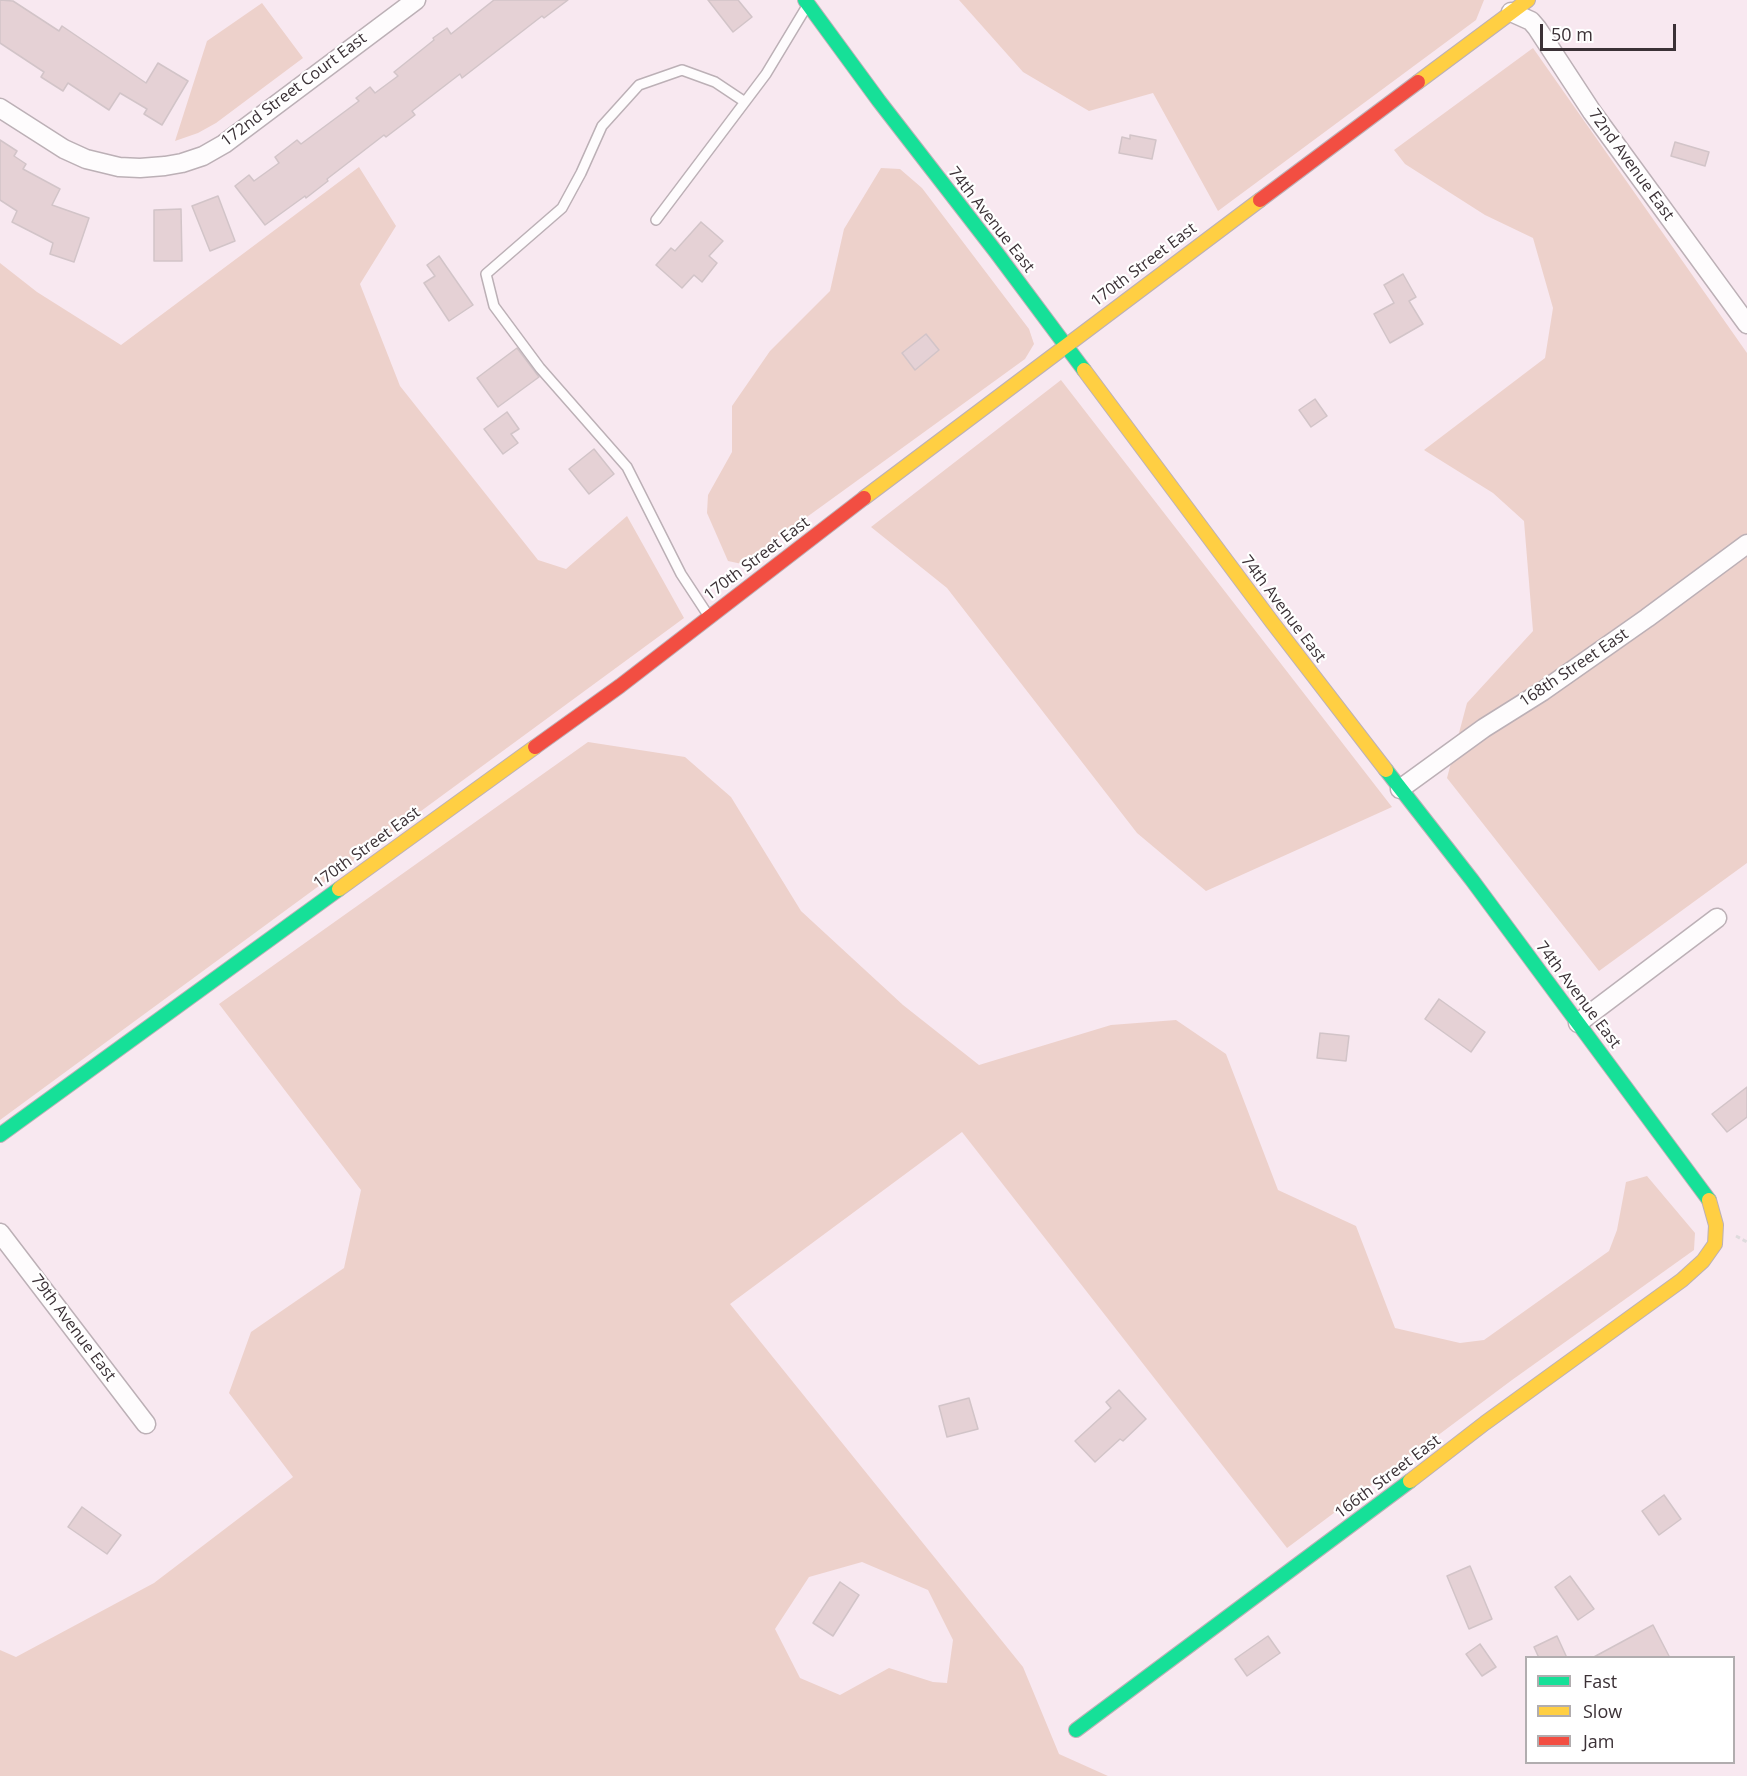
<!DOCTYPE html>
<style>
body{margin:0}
#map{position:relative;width:1747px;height:1776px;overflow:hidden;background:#f8e8f0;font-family:"Open Sans",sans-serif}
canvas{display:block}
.legend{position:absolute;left:1525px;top:1656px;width:210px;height:108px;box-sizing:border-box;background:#fff;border:2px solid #b1adaf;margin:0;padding:8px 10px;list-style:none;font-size:18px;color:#3b3136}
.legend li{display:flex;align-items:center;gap:12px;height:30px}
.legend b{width:30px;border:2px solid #b1adaf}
.scale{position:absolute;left:1540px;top:24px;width:136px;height:27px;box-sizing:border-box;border:3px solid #3b3136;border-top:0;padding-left:8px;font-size:18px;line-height:21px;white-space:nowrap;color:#3b3136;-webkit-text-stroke:4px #fff;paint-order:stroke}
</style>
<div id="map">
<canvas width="1747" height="1776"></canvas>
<ul class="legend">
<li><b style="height:8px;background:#16e098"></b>Fast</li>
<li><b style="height:8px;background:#ffcf43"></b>Slow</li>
<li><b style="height:8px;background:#f24e42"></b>Jam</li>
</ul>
<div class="scale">50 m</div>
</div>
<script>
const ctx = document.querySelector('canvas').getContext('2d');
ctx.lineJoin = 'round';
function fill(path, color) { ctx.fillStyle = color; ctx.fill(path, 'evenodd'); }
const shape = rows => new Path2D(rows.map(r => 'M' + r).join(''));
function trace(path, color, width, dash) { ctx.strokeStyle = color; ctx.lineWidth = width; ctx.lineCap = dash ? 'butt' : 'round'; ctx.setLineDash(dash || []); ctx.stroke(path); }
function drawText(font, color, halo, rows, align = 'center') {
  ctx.font = font + ' "Open Sans",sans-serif'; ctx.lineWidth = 4.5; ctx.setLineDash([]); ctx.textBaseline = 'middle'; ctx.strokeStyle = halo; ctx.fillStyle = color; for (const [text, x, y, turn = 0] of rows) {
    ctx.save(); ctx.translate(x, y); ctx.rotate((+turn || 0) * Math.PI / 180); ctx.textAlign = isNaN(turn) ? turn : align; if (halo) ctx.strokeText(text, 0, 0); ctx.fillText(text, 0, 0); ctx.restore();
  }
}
fill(shape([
 [959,0,1484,0,1476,20,1218,211,1153,93,1089,111,1023,72],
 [262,3,303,58,216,123,198,133,175,141,207,41],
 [1533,48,1747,353,1747,863,1599,971,1447,778,1467,703,1533,631,1524,521,1493,493,1424,450,1545,358,1553,308,1533,238,1485,215,1405,164,1394,150],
 [359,167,396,226,360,284,400,386,538,560,566,569,627,516,684,618,0,1120,0,263,37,292,121,345],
 [881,168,900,169,922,188,1029,329,1034,344,1025,359,742,564,728,561,707,513,708,495,732,452,732,406,770,351,830,291,844,229],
 [1061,380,1392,807,1206,891,1137,833,947,588,871,527],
 [588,742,685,757,731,797,801,911,903,1005,979,1065,1111,1025,1176,1020,1226,1054,1278,1190,1356,1226,1395,1328,1460,1343,1484,1340,1609,1251,1617,1230,1626,1182,1647,1176,1695,1233,1694,1250,1512,1380,1287,1548,962,1132,730,1304,1023,1667,1059,1754,1108,1776,0,1776,0,1650,16,1657,154,1583,293,1477,229,1393,251,1332,344,1268,361,1190,219,1004],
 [862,1562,928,1590,953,1640,947,1683,933,1682,889,1668,840,1695,800,1678,775,1629,809,1577]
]), '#edd1cb');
const building = shape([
 [0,0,13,1,59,31,62,26,146,83,158,63,188,81,162,125,144,114,147,109,120,93,109,110,68,83,63,91,41,77,44,72,0,43,0,0],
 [494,0,568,0,544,18,542,16,462,78,460,74,412,111,415,115,386,137,384,135,327,179,328,181,306,198,305,196,265,225,235,186,249,175,254,181,279,163,275,157,297,140,301,144,359,101,356,98,370,87,375,93,398,76,394,72,434,40,433,38,447,28,451,34,494,0],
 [708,0,738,0,752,17,733,32,708,0],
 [1130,135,1156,140,1152,159,1119,153,1122,137,1130,139,1130,135],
 [0,140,17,151,14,156,26,164,23,169,60,189,52,205,89,218,74,262,50,254,53,243,12,222,17,211,0,200,0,140],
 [1675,142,1709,152,1705,166,1671,156,1675,142],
 [218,196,235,241,210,251,192,206,218,196],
 [181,209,182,261,154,261,154,210,181,209],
 [701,222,723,241,709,256,717,263,702,282,694,275,682,288,656,265,671,248,675,251,701,222],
 [439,256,473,305,449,321,424,283,435,276,427,265,439,256],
 [1403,274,1416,297,1409,301,1423,324,1390,343,1374,314,1394,303,1384,285,1403,274],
 [926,334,939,350,915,370,902,353,926,334],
 [517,348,539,377,498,407,477,378,517,348],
 [1315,399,1327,416,1311,427,1299,410,1315,399],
 [507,412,519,429,511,434,518,443,503,454,484,429,507,412],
 [594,449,614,474,589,494,569,469,594,449],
 [1439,999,1485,1032,1471,1052,1425,1019,1439,999],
 [1320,1033,1349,1036,1346,1061,1317,1058,1320,1033],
 [1747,1087,1747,1117,1727,1132,1712,1114,1747,1087],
 [1119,1390,1146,1419,1123,1441,1120,1439,1095,1462,1075,1441,1111,1408,1106,1402,1119,1390],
 [969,1398,978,1429,947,1437,939,1406,969,1398],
 [1664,1495,1681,1519,1659,1535,1642,1511,1664,1495],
 [82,1507,121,1535,107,1554,68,1527,82,1507],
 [1470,1566,1492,1619,1469,1629,1447,1576,1470,1566],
 [1570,1576,1594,1609,1578,1620,1555,1587,1570,1576],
 [840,1582,859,1595,833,1636,813,1623,840,1582],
 [1653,1625,1670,1658,1592,1658,1653,1625],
 [1268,1636,1280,1653,1247,1676,1235,1659,1268,1636],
 [1557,1636,1567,1658,1539,1658,1534,1647,1557,1636],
 [1480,1644,1496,1667,1482,1676,1466,1654,1480,1644]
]);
fill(building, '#e5d1d5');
trace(building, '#d2c4c8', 1.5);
const lane = shape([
 [656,220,766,74,807,6],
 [708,615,681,574,627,467,540,368,494,306,486,274,562,208,581,173,602,126,639,85,682,70,715,82,745,102]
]);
const street = shape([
 [1511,12,1531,21,1537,28,1592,112,1747,324],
 [0,108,64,149,86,159,119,167,140,168,165,166,182,163,203,156,224,144,416,0],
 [1400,789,1484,728,1543,691,1647,618,1747,544],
 [1578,1023,1717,918],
 [0,1233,146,1424]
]);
const fast = shape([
 [805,0,879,101,996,252,1084,370],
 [1386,770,1472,880,1709,1200],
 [0,1135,339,889],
 [1076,1730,1410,1481]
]);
const slow = shape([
 [1418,82,1528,0],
 [1084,370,1272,622,1386,770],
 [864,498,1260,200],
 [339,889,535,747],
 [1410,1481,1485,1423,1682,1280,1703,1261,1715,1244,1716,1225,1709,1200]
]);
const jam = shape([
 [1260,200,1418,82],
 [535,747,620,686,864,498]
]);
trace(lane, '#bcb0b6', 12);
trace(street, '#bcb0b6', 21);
trace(fast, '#bcb0b6', 16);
trace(slow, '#bcb0b6', 16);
trace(jam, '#bcb0b6', 16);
trace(shape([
 [1736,1236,1747,1242]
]), '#dfdbdd', 3, [4.5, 3]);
trace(lane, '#fefcfd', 9);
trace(street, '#fefcfd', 18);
trace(fast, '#16e098', 14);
trace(slow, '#ffcf43', 14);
trace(jam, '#f24e42', 14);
drawText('16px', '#3b3136', '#fff', [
 ["172nd Street Court East",294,90,-37],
 ["72nd Avenue East",1631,165,54],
 ["74th Avenue East",991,220,52],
 ["170th Street East",1144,265,-37],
 ["170th Street East",757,559,-37],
 ["74th Avenue East",1283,609,53],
 ["168th Street East",1574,668,-34],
 ["170th Street East",367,848,-36],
 ["74th Avenue East",1578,995,53],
 ["79th Avenue East",73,1328,53],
 ["166th Street East",1388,1477,-37]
]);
</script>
